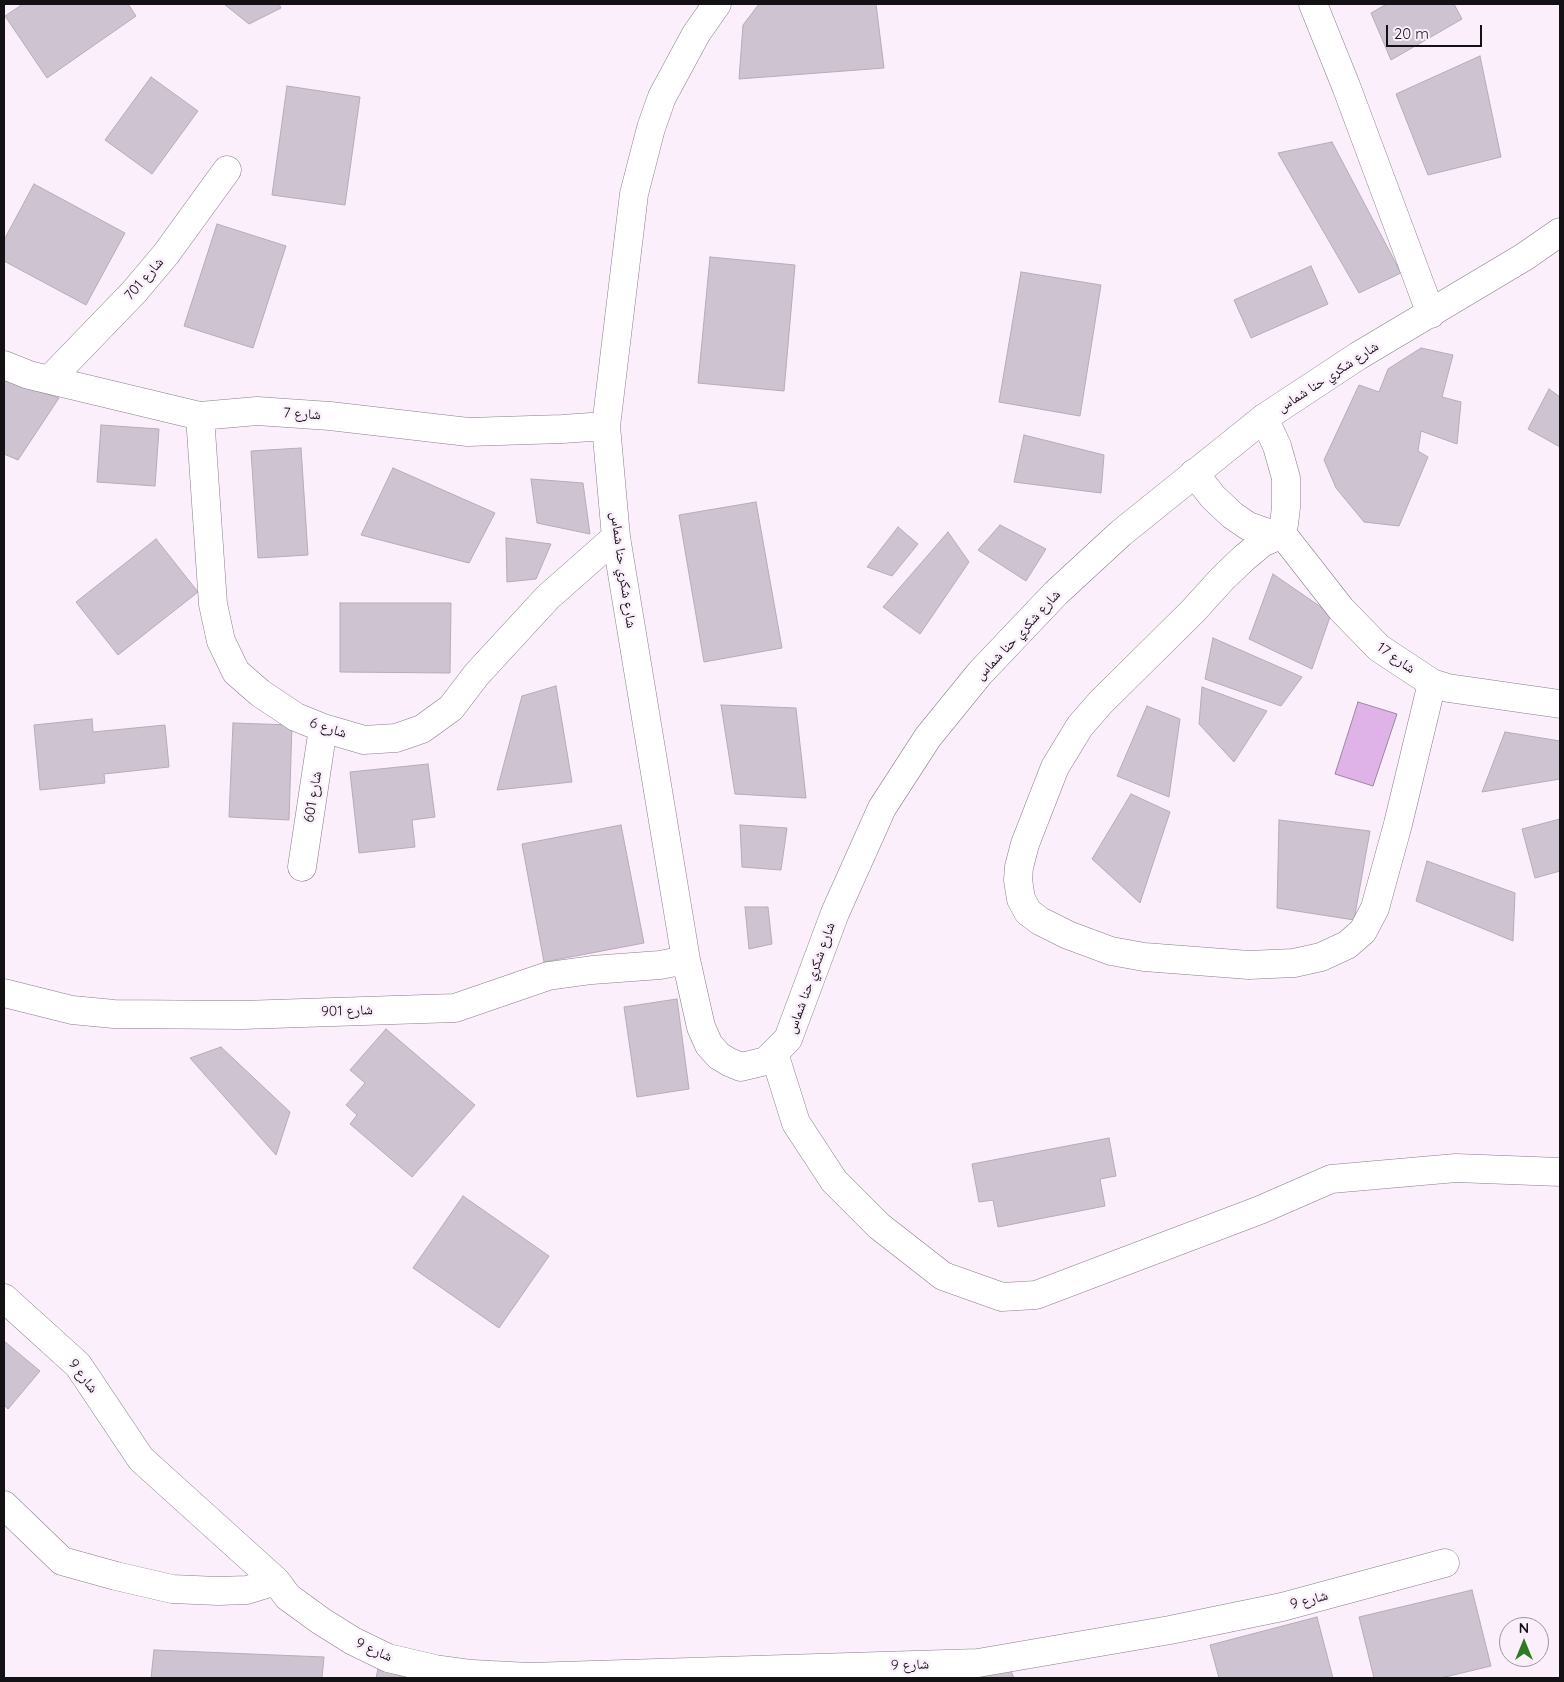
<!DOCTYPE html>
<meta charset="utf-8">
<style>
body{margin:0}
#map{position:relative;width:1564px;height:1682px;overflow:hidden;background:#faeffb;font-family:Quicksand,sans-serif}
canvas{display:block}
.frame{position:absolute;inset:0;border:5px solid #141115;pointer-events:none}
.north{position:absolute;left:1499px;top:1617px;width:50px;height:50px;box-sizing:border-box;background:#faeffb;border:1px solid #9e969f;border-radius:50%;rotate:0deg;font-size:14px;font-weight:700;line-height:20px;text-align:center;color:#141115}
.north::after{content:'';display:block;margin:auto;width:18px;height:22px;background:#2e7b24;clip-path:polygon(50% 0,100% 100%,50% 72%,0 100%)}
.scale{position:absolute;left:1386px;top:25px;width:96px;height:22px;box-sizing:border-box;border:2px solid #141115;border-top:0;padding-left:6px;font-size:15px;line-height:18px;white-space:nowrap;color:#141115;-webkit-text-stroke:4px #faeffb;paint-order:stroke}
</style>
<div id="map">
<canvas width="1564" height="1682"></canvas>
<div class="frame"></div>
<div class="north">N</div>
<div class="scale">20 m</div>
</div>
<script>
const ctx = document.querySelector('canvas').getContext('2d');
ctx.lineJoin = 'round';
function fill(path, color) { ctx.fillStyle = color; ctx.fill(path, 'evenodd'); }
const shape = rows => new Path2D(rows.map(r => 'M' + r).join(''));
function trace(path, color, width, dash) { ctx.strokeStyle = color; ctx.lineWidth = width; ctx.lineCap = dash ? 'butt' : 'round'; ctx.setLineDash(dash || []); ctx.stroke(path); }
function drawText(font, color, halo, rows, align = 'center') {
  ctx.font = font + ' Quicksand,"Noto Naskh Arabic",sans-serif'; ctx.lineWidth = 5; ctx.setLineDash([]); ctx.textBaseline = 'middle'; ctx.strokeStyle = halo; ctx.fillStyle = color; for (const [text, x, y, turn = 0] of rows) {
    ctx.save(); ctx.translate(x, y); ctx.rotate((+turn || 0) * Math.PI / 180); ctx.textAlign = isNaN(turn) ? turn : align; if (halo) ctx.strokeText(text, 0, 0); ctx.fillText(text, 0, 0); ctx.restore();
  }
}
const water = shape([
 [1358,702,1397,714,1373,786,1335,774,1358,702]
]);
fill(water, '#dfb3e7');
trace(water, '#a282a8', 1);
const building = shape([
 [23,4,128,4,136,16,47,78,5,16,23,4],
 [224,4,279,4,281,8,249,24,224,4],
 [759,4,876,4,884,68,739,79,743,25,759,4],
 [1387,4,1454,4,1462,19,1391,60,1371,13,1387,4],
 [1480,56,1501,157,1428,175,1396,94,1480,56],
 [151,77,198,111,152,174,105,140,151,77],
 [287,86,360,97,345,205,272,195,287,86],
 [1332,142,1401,273,1359,293,1278,153,1332,142],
 [34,184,125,233,86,305,4,261,4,240,34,184],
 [217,224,286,246,253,348,184,326,217,224],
 [710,257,795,265,784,391,698,383,710,257],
 [1311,266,1328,304,1251,338,1234,300,1311,266],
 [1021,272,1101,285,1080,416,999,402,1021,272],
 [1421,348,1453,355,1442,397,1461,402,1457,444,1421,431,1418,451,1428,457,1399,526,1364,522,1336,488,1324,460,1359,385,1379,392,1388,369,1421,348],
 [4,380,59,398,18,460,4,454,4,380],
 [1549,389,1560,397,1560,447,1528,429,1549,389],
 [101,425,159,429,155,486,97,482,101,425],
 [1024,435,1104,455,1101,493,1014,482,1024,435],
 [301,448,308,555,258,558,251,451,301,448],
 [393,468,495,513,469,563,361,535,393,468],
 [531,479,583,483,590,534,537,523,531,479],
 [756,502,782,648,704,662,679,515,756,502],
 [1000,525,1046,549,1026,581,978,550,1000,525],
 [898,527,918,544,892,576,867,567,898,527],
 [948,532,969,562,920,634,883,607,948,532],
 [506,538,551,544,536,579,507,582,506,538],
 [156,539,198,592,118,655,76,602,156,539],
 [1273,574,1331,614,1312,669,1249,639,1273,574],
 [340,603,451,603,450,673,340,672,340,603],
 [1213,638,1302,677,1281,706,1205,679,1213,638],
 [556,686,572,782,497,790,522,696,556,686],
 [1202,687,1267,711,1234,762,1199,724,1202,687],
 [721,705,796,708,806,798,735,794,721,705],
 [1147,706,1180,719,1169,797,1117,776,1147,706],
 [92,719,93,732,165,725,169,767,104,774,105,783,40,790,34,725,92,719],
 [233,723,292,725,289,820,229,817,233,723],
 [1505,732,1560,741,1560,779,1482,792,1505,732],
 [428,764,435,817,412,820,415,847,359,853,350,772,428,764],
 [1131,794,1170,812,1140,903,1092,859,1131,794],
 [1560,819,1560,871,1535,878,1522,829,1560,819],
 [1279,820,1370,831,1354,920,1277,908,1279,820],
 [621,825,644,943,544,962,522,844,621,825],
 [740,825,787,828,781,870,742,867,740,825],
 [1427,861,1515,893,1513,941,1416,901,1427,861],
 [745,907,768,907,772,944,749,949,745,907],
 [677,999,689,1089,637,1097,624,1007,677,999],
 [386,1029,475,1105,412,1177,350,1124,357,1115,346,1105,365,1083,350,1070,386,1029],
 [221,1047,290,1112,276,1155,190,1058,221,1047],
 [1109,1138,1116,1176,1100,1179,1105,1206,998,1227,993,1200,979,1202,972,1164,1109,1138],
 [463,1196,549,1256,499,1328,413,1268,463,1196],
 [4,1341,40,1371,8,1409,4,1405,4,1341],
 [1472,1590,1491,1666,1441,1678,1374,1678,1359,1617,1472,1590],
 [1317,1617,1333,1678,1219,1678,1210,1645,1317,1617],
 [154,1650,324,1657,322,1678,151,1678,154,1650],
 [378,1669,407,1678,376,1678,378,1669],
 [1011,1671,1014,1678,933,1678,1011,1671]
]);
fill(building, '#cec3d0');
trace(building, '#b6acb8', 1);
const minor = shape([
 [717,4,696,34,662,97,651,128,634,194,606,426,616,537,686,960,701,1027,709,1045,719,1056,729,1062,741,1067,766,1061,788,1039,835,913,882,808,928,737,980,673,1056,593,1121,533,1264,418,1358,356,1524,257,1560,232],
 [1313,4,1346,86,1431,314],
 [4,365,29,375,200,416,257,411,330,416,468,432,562,429,606,426],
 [50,379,134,292,166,254,227,170],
 [200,416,213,604,221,641,236,672,260,693,296,717,323,728,364,740,396,738,422,729,451,708,477,674,548,597,616,537],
 [1194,473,1213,497,1232,515,1248,526,1271,534,1280,531,1284,524,1286,507,1286,478,1277,446,1264,418],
 [1280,531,1341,609,1379,648,1432,683,1448,688,1560,704],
 [1282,534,1262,543,1244,558,1223,578,1193,611,1101,702,1080,726,1055,767,1025,844,1019,867,1018,880,1021,899,1028,912,1040,921,1068,935,1111,951,1144,957,1249,965,1294,963,1321,957,1347,945,1363,931,1375,908,1398,824,1432,683],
 [302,867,323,728],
 [4,993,72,1010,114,1014,242,1015,455,1008,548,976,592,970,660,965,686,960],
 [774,1053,796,1123,834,1181,879,1226,943,1276,1002,1297,1036,1295,1260,1210,1331,1179,1456,1168,1560,1172],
 [4,1298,78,1365,141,1459,276,1581,288,1597,321,1621,353,1641,388,1658,435,1669,472,1674,529,1677,978,1663,1170,1630,1282,1607,1445,1563],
 [4,1505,62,1561,116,1576,172,1589,218,1591,247,1590,276,1581]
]);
trace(minor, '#877e89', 29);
trace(minor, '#fff', 28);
drawText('14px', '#141115', '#faeffb', [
 ["شارع 701",144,279,-49],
 ["شارع شكري حنا شماس",1328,377,-33],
 ["شارع 7",302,414,3],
 ["شارع شكري حنا شماس",623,570,82],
 ["شارع شكري حنا شماس",1018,635,-47],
 ["شارع 17",1396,658,35],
 ["شارع 6",328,728,18],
 ["شارع 601",313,797,-81],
 ["شارع شكري حنا شماس",811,978,-70],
 ["شارع 901",347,1011,-2],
 ["شارع 9",83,1376,52],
 ["شارع 9",1309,1600,-15],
 ["شارع 9",374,1650,24],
 ["شارع 9",910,1665,-2]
]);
</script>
